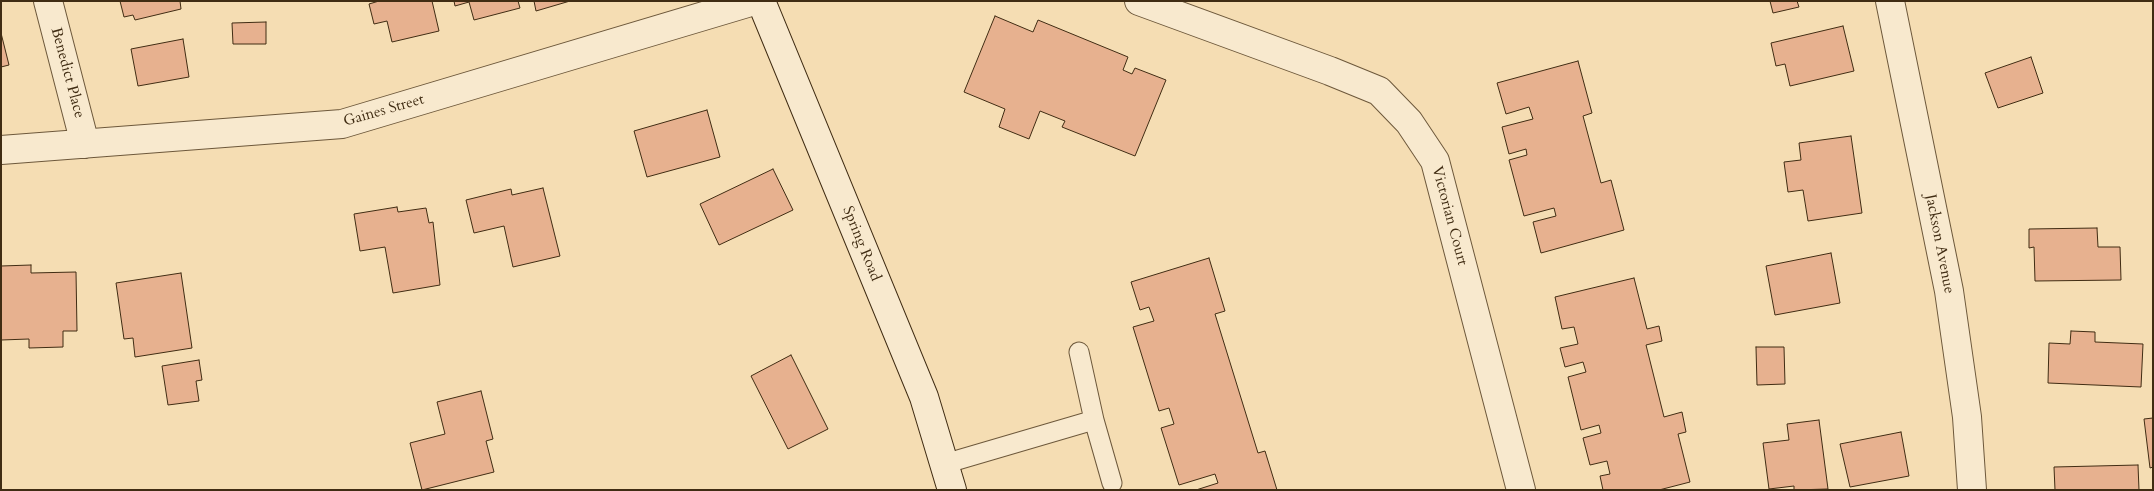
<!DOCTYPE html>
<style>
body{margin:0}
#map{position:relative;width:2154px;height:491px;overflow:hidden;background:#f5ddb3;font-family:Cardo,serif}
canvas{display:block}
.frame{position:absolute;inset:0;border:2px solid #402c13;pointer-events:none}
</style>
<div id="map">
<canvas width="2154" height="491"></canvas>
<div class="frame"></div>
</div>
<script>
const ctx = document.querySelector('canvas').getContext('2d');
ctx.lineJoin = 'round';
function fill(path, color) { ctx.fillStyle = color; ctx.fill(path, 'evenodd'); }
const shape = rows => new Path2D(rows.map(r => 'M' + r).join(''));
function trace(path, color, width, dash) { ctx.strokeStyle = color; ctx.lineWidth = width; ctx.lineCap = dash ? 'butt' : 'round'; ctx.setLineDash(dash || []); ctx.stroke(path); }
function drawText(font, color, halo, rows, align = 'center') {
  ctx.font = font + ' Cardo,serif'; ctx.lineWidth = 4; ctx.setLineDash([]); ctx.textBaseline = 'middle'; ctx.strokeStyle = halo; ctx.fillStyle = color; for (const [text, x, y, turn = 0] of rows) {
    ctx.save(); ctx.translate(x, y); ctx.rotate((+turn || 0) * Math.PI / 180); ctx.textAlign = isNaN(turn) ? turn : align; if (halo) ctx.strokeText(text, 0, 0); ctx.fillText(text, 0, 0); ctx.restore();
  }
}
const building = shape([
 [120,1,180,1,181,9,135,20,133,15,124,17,120,1],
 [379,1,432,1,439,31,392,42,387,21,374,24,369,4,379,1],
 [454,1,518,1,520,8,474,20,469,2,455,6,454,1],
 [534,1,570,1,536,11,534,1],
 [1770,1,1797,1,1799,7,1773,13,1770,1],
 [995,16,1033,32,1038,20,1128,57,1123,70,1132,74,1135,68,1166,80,1135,156,1062,127,1065,121,1040,111,1029,139,999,127,1005,109,964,92,995,16],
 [266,22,266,44,233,44,232,23,266,22],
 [1843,26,1854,71,1790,86,1785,64,1776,66,1771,43,1843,26],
 [1,33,9,65,1,67,1,33],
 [183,39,189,77,138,86,131,49,183,39],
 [2031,57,2043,93,1998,108,1985,73,2031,57],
 [1578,61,1592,113,1583,116,1601,183,1611,180,1624,230,1541,253,1533,222,1556,216,1554,208,1524,216,1509,160,1527,155,1526,149,1509,154,1502,127,1533,119,1529,107,1506,114,1497,83,1578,61],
 [707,110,720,157,647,177,634,131,707,110],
 [1851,136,1862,213,1808,221,1803,190,1788,192,1784,162,1801,160,1799,143,1851,136],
 [773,169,793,210,719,245,700,204,773,169],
 [543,188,560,256,513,267,504,226,474,233,466,200,511,189,512,195,543,188],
 [397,207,398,212,426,208,429,223,433,222,440,285,393,293,385,247,360,251,354,214,397,207],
 [2097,228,2098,247,2120,247,2121,280,2035,281,2034,247,2029,248,2029,229,2097,228],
 [1831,253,1840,303,1775,315,1766,266,1831,253],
 [1209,258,1225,311,1215,314,1258,453,1265,451,1277,490,1196,490,1218,483,1215,474,1179,485,1161,428,1174,424,1169,408,1159,411,1133,327,1154,321,1149,307,1140,310,1131,282,1209,258],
 [31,265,31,273,76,272,77,331,63,331,63,347,29,348,29,339,1,340,1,266,31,265],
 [181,273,192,348,135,357,133,338,124,339,116,283,181,273],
 [1634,278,1647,329,1659,326,1662,341,1646,345,1664,417,1682,412,1686,432,1678,434,1690,482,1659,490,1603,490,1600,476,1610,474,1607,461,1590,465,1583,438,1601,433,1599,425,1581,430,1568,377,1586,372,1583,362,1565,367,1560,348,1578,344,1574,327,1562,329,1555,297,1634,278],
 [2071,331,2095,332,2095,342,2143,344,2141,387,2048,383,2049,343,2070,344,2071,331],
 [1756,347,1784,347,1785,384,1757,385,1756,347],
 [791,355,828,429,788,449,751,376,791,355],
 [199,360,202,380,196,381,199,401,168,405,162,366,199,360],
 [481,391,493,439,486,441,494,472,422,490,410,443,445,434,437,402,481,391],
 [2153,418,2153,467,2150,468,2144,419,2153,418],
 [1819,420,1828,489,1794,490,1794,486,1769,489,1763,443,1789,440,1787,424,1819,420],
 [1901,432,1909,476,1850,487,1840,444,1901,432],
 [2138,465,2139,490,2055,490,2054,467,2138,465]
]);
fill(building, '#e7b18f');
trace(building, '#402c13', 1);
const lane = shape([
 [1094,420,1112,483],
 [944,464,1094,420,1079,352]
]);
const street = shape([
 [48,1,85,144],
 [1139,1,1330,71,1379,91,1409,122,1435,161,1521,490],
 [1890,1,1949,291,1967,417,1972,490],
 [1,150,342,124,754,1]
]);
const secondary = shape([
 [761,1,924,397,952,490]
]);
trace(lane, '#6d583b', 21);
trace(street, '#6d583b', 30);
trace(secondary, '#402c13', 30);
trace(lane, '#f8e9ce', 19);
trace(street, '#f8e9ce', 28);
trace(secondary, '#f8e9ce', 28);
drawText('15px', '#402c13', '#f8e9ce', [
 ["Benedict Place",67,73,75],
 ["Gaines Street",384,111,-16],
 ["Victorian Court",1449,216,75],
 ["Spring Road",861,244,68],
 ["Jackson Avenue",1939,244,79]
]);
</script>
